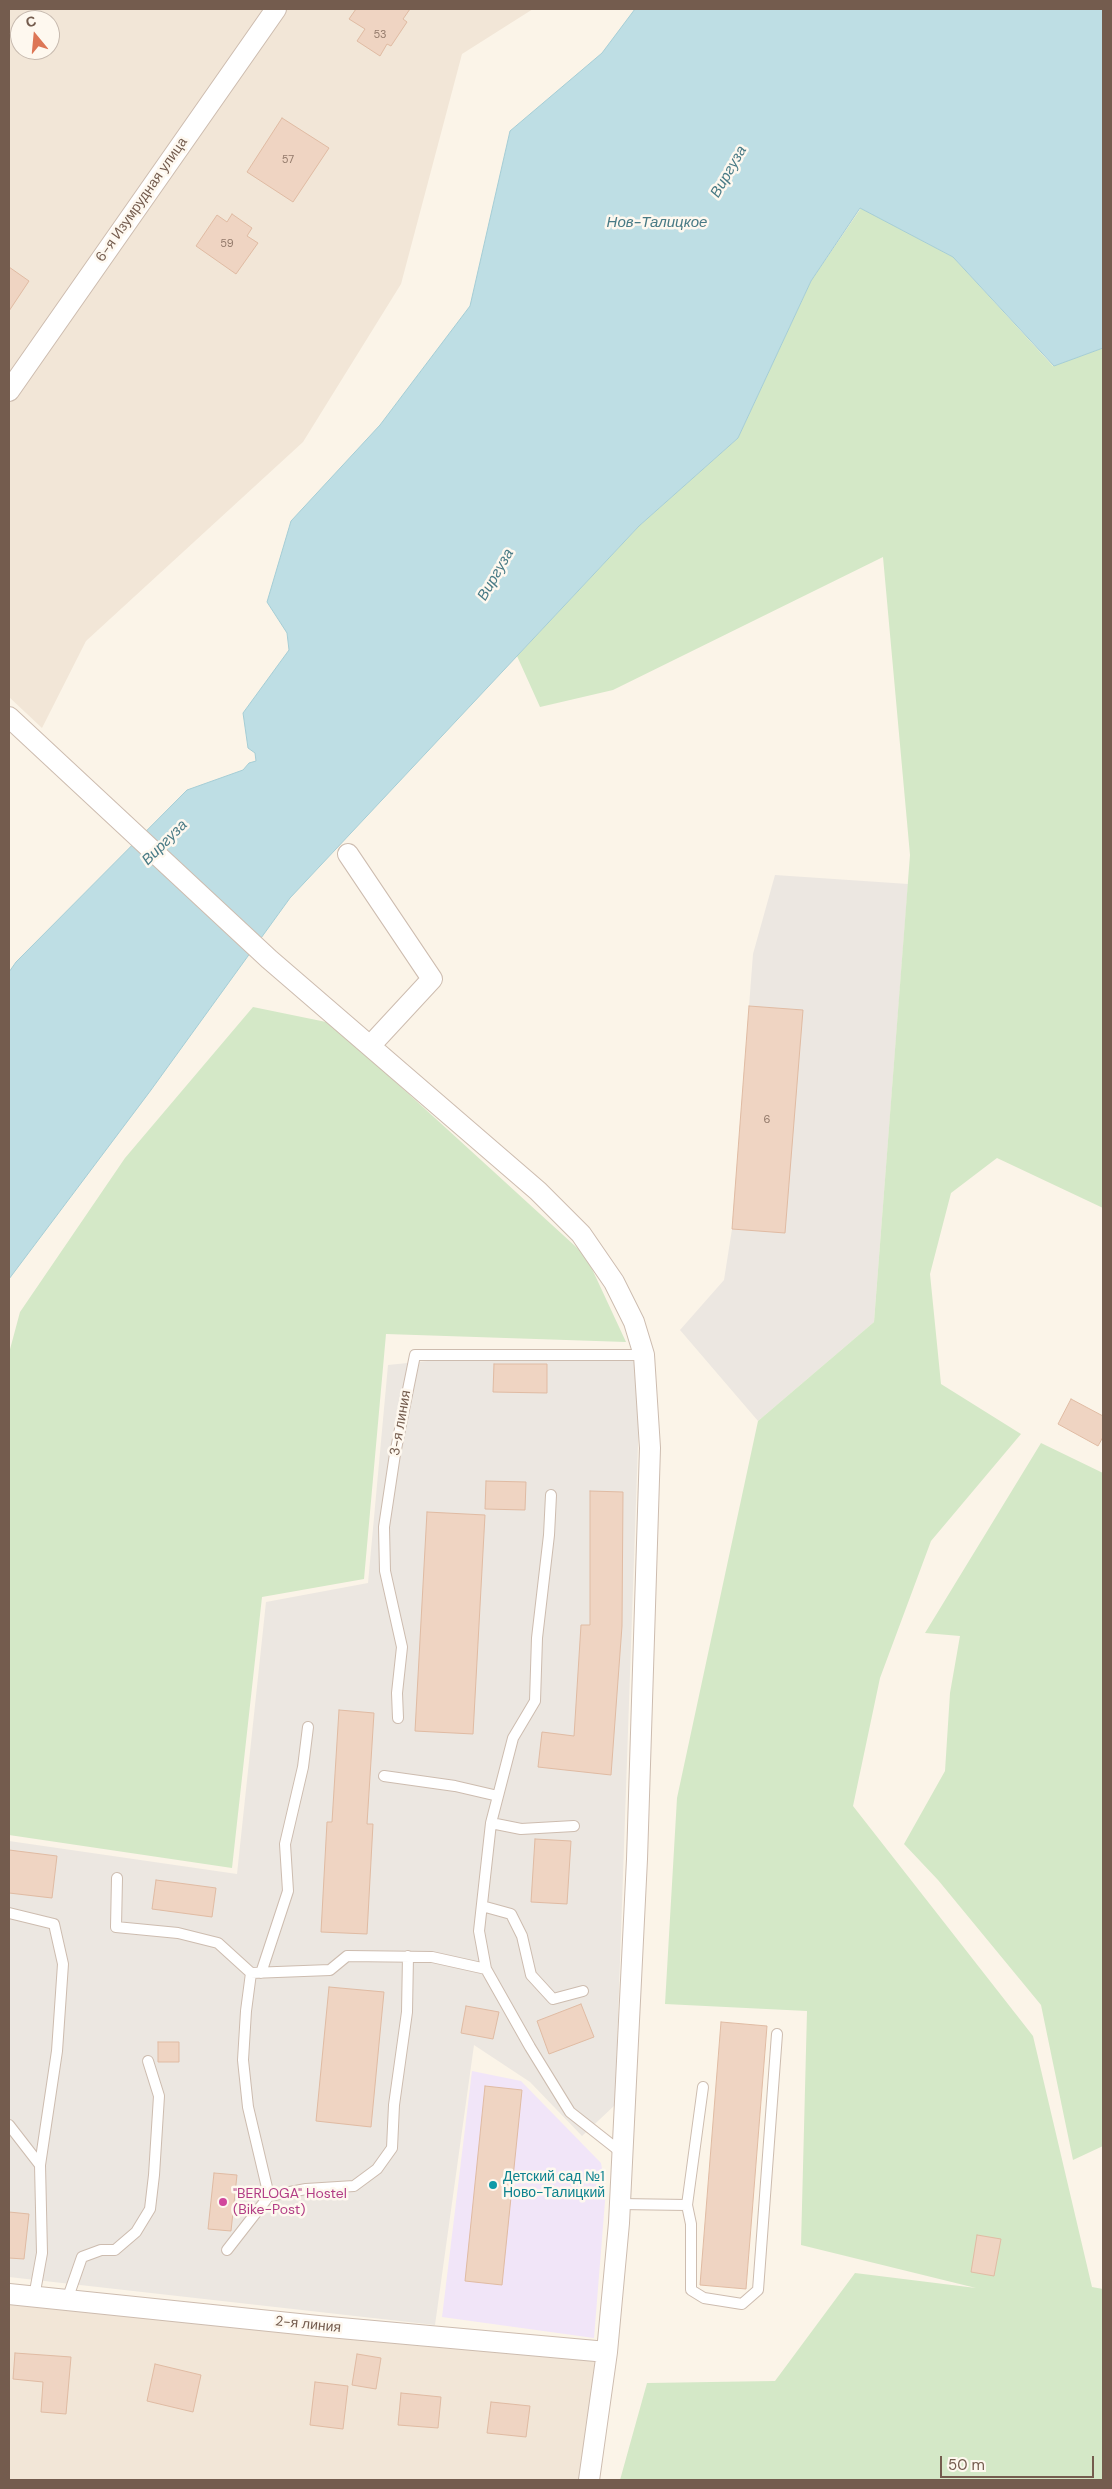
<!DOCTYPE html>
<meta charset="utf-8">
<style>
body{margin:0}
#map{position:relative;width:1112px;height:2489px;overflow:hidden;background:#fbf4e8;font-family:"DM Sans",sans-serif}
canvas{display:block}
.frame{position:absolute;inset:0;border:10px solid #745c4e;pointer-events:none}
.north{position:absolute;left:10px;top:10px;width:50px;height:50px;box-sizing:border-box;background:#fef8ef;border:1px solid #c7baaf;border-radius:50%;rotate:343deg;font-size:14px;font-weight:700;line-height:20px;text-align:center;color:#745c4e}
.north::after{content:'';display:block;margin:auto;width:18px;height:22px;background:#dd7656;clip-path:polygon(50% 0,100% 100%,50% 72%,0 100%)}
.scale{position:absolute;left:940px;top:2456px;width:154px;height:22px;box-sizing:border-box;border:2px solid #745c4e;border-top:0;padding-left:6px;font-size:15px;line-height:18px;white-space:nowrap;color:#745c4e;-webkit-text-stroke:4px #fef8ef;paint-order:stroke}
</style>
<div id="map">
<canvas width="1112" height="2489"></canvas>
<div class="frame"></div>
<div class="north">С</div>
<div class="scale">50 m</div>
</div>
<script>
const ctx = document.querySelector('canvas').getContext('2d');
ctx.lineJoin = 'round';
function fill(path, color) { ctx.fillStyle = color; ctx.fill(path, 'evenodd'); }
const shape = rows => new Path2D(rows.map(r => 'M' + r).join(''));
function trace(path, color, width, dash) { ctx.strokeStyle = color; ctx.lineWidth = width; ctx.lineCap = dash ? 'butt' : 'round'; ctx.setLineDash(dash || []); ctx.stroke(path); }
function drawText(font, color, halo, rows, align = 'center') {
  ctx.font = font + ' "DM Sans",sans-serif'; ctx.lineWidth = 5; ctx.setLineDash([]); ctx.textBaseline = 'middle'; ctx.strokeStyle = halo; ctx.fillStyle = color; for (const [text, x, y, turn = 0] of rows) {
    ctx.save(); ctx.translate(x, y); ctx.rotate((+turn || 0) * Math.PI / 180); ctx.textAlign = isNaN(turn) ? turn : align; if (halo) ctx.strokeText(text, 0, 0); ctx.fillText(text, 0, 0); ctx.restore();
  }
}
fill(shape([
 [9,9,533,9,462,54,401,284,303,442,86,641,42,728,9,697],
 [20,20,50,20,50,50,20,50],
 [9,2297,602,2356,584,2480,9,2480]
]), '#f2e6d7');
fill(shape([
 [775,875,908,884,874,1322,758,1421,680,1330,724,1280,732,1229,753,954],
 [641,1358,615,2105,582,2136,530,2082,474,2045,435,2325,9,2277,9,1841,237,1874,266,1602,368,1583,388,1365,437,1360]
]), '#ece7e1');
fill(shape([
 [472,2071,521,2081,601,2163,606,2189,594,2338,442,2317]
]), '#f1e5f8');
fill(shape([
 [861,208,953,257,1053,366,1103,348,1103,1208,997,1158,951,1193,930,1274,941,1384,1021,1434,931,1541,880,1678,853,1806,1033,2036,1092,2287,1103,2289,1103,2480,620,2480,647,2383,775,2381,855,2273,976,2288,801,2245,807,2011,665,2004,677,1798,758,1421,874,1322,910,855,883,557,613,690,540,707,517,656,639,526,738,438,811,281],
 [253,1007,331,1023,586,1256,626,1342,386,1334,364,1579,262,1597,232,1868,9,1835,9,1353,20,1312,125,1158],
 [1041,1443,1103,1473,1103,2146,1073,2160,1041,2005,938,1880,904,1844,945,1771,950,1693,960,1636,925,1633]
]), '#d4e8c7');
const water = shape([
 [635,9,1103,9,1103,348,1054,366,953,257,860,208,811,281,738,438,639,526,290,898,151,1090,9,1279,9,972,16,962,187,790,243,770,249,763,256,761,255,753,248,748,243,713,289,650,287,633,267,602,291,521,380,425,470,306,510,131,602,53,635,9]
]);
fill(water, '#bedee4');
trace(water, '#a5cdd5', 1);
const building = shape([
 [356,9,410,9,403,19,407,22,391,46,387,44,380,56,357,41,365,29,349,19,356,9],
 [282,118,329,148,293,202,247,172,282,118],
 [232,214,252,228,247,236,258,243,236,274,196,246,217,215,227,222,232,214],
 [9,267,29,281,9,311,9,267],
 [749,1006,803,1010,785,1233,732,1229,749,1006],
 [494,1364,547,1364,547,1393,493,1392,494,1364],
 [1071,1399,1103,1416,1103,1437,1098,1446,1058,1424,1071,1399],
 [486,1481,526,1482,525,1510,485,1509,486,1481],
 [590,1491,623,1492,622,1626,611,1775,538,1767,542,1732,574,1736,581,1625,590,1625,590,1491],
 [427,1512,485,1515,473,1734,415,1731,427,1512],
 [339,1710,374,1713,367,1824,373,1824,367,1934,321,1932,327,1822,332,1822,339,1710],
 [535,1839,571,1841,567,1904,531,1902,535,1839],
 [9,1850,57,1856,52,1898,9,1893,9,1850],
 [156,1880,216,1888,212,1917,152,1909,156,1880],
 [329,1987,384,1992,371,2127,316,2121,329,1987],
 [581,2004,594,2037,549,2054,537,2021,581,2004],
 [466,2006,499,2012,493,2039,461,2033,466,2006],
 [721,2022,767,2026,746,2289,700,2285,721,2022],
 [158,2042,179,2042,179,2062,158,2062,158,2042],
 [485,2086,522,2090,502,2285,465,2281,485,2086],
 [214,2173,237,2175,231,2231,208,2229,214,2173],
 [9,2212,29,2214,24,2259,9,2258,9,2212],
 [977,2235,1001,2239,994,2276,971,2272,977,2235],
 [15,2353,71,2357,66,2414,41,2412,43,2382,13,2379,15,2353],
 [357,2354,381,2358,376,2389,352,2385,357,2354],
 [155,2364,201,2375,193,2412,147,2401,155,2364],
 [315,2382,348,2386,343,2429,310,2425,315,2382],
 [401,2393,441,2397,438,2428,398,2425,401,2393],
 [491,2402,530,2406,526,2437,487,2433,491,2402]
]);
fill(building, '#efd4c2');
trace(building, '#e0bba3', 1);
const service = shape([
 [551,1495,549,1535,537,1638,535,1701,513,1738,491,1823,479,1931,486,1969,530,2047,570,2112,622,2153],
 [398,1718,397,1693,402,1647,385,1571,384,1527,395,1454,415,1355,644,1355],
 [384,1776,455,1786,498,1796],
 [491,1823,521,1829,574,1826],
 [117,1878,116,1927,178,1933,218,1943,251,1973],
 [482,1906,511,1914,522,1936,531,1975,553,1999,583,1991],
 [9,1913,54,1924,63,1964,57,2051,40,2165,42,2253,34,2297],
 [261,1973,288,1891,285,1844,303,1767,308,1727],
 [9,2125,40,2165],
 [269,2196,306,2189,354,2186,377,2169,392,2148,394,2105,407,2012,408,1956],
 [620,2204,687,2205,691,2224,691,2290,704,2298,742,2304,758,2290,777,2034],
 [687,2205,703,2087],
 [227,2250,269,2196,248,2107,243,2060,246,2011,251,1973,330,1970,347,1956,432,1957,486,1969],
 [67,2300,82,2257,101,2250,115,2250,136,2232,150,2209,154,2175,159,2096,148,2061]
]);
const minor = shape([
 [9,391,276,9],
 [9,717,269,959,538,1191,581,1234,614,1282,634,1322,644,1355,650,1448,637,1859,619,2223,607,2352,589,2480],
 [348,854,432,979,370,1046],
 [9,2294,318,2326,607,2352]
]);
trace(service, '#cdbcaf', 12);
trace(minor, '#cdbcaf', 22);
trace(service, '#fff', 10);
trace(minor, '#fff', 20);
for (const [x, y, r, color] of [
 [493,2185,5,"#0f9aa8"],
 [223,2202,5,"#d1479c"]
]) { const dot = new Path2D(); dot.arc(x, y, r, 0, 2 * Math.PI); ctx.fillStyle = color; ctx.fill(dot); trace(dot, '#fef8ef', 2); }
drawText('11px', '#937a6b', null, [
 ["53",380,35],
 ["57",288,160],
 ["59",227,244],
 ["6",767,1120]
]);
drawText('14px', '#745c4e', '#fef8ef', [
 ["6-я Изумрудная улица",142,200,-55],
 ["3-я линия",401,1423,-80],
 ["2-я линия",308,2325,6]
]);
drawText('14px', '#0d838f', '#fef8ef', [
 ["Детский сад №1",503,2177],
 ["Ново-Талицкий",503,2193]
], 'left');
drawText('14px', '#b23c85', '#fef8ef', [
 ["\"BERLOGA\" Hostel",233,2194],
 ["(Bike-Post)",233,2210]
], 'left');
drawText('italic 15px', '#487a85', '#fef8ef', [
 ["Виргуза",729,172,-60],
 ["Нов-Талицкое",657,223],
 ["Виргуза",496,575,-60],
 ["Виргуза",165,843,-45]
]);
</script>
